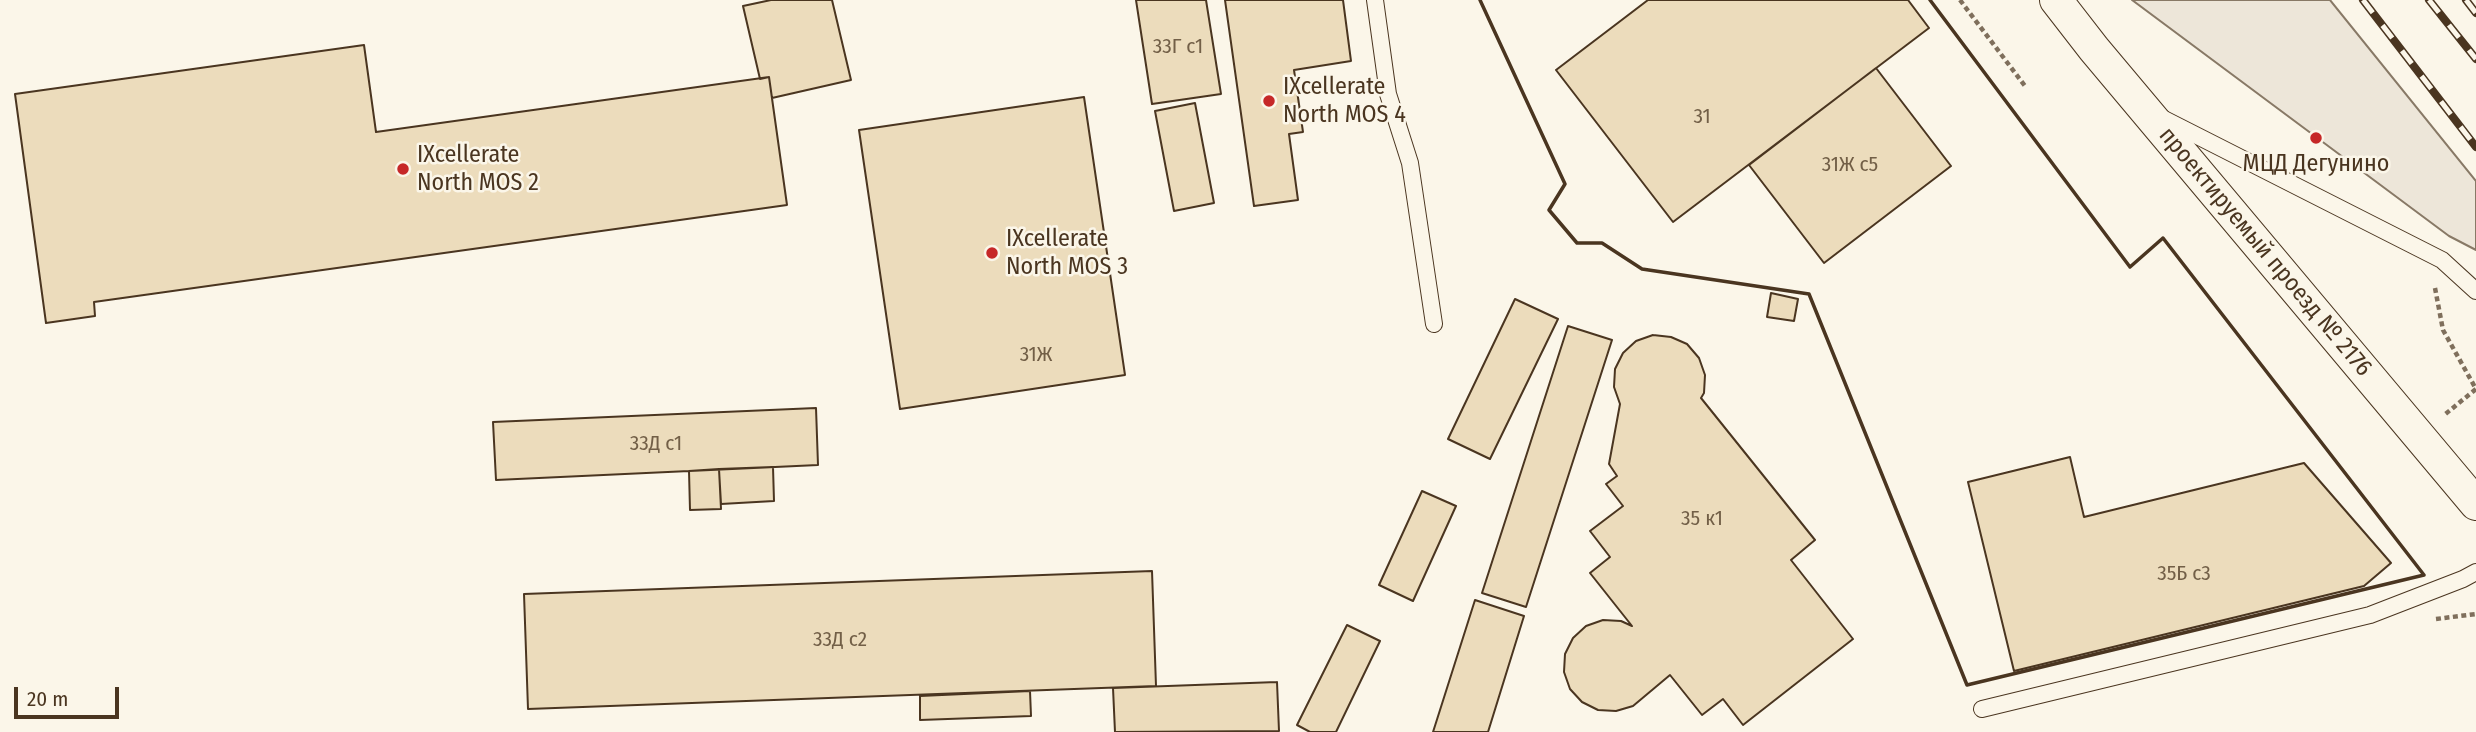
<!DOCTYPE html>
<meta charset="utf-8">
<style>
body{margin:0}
#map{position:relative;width:2476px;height:732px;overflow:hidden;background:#fbf6e9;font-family:"Fira Sans Condensed",sans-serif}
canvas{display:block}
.scale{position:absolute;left:14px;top:687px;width:105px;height:32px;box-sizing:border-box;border:4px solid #4a3520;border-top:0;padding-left:9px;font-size:21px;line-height:24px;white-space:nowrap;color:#4a3520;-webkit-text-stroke:5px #fbf6e9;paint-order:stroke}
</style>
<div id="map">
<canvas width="2476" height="732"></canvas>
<div class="scale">20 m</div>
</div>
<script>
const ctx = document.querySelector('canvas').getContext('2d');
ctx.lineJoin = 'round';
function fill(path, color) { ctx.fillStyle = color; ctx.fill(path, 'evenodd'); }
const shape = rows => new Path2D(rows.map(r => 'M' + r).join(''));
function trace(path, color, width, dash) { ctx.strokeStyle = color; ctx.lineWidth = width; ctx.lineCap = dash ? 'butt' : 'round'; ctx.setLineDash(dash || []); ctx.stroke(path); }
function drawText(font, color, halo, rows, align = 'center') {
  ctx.font = font + ' "Fira Sans Condensed",sans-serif'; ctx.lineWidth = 5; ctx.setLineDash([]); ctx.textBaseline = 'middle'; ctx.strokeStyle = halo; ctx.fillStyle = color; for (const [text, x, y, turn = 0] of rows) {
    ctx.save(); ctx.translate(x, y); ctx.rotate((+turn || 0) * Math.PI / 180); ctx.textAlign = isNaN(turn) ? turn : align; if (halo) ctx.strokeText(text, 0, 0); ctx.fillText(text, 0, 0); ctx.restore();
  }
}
const green = shape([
 [2132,0,2330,0,2476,181,2476,250,2449,236,2132,0]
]);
fill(green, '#ede6d9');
trace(green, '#887966', 2);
const building = shape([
 [771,0,832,0,851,80,772,98,769,77,760,79,743,6,771,0],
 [1136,0,1206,0,1221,94,1152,104,1136,0],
 [1225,0,1343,0,1351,61,1294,70,1303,132,1289,134,1298,200,1254,206,1225,0],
 [1648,0,1908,0,1929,28,1673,222,1556,70,1648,0],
 [364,45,376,132,769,77,787,205,94,302,95,316,46,323,15,94,364,45],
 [1876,68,1951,166,1824,263,1749,165,1876,68],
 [1084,97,1125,375,900,409,859,130,1084,97],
 [1195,103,1214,203,1174,211,1155,111,1195,103],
 [1771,293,1798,299,1794,321,1767,317,1771,293],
 [1515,299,1558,319,1490,459,1448,439,1515,299],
 [1568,326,1612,340,1526,607,1482,593,1568,326],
 [1653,335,1671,337,1687,344,1699,358,1705,375,1704,393,1701,398,1815,540,1791,560,1853,639,1743,725,1723,699,1702,715,1670,675,1633,706,1616,711,1598,710,1582,702,1570,689,1564,672,1565,654,1573,638,1586,626,1603,620,1621,621,1632,626,1590,573,1610,557,1590,531,1623,506,1606,484,1617,476,1609,464,1620,404,1614,387,1615,369,1623,353,1636,341,1653,335],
 [816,408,818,465,496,480,493,422,816,408],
 [2070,457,2084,517,2304,463,2391,563,2364,586,2014,671,1968,482,2070,457],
 [773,467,774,501,721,504,719,469,773,467],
 [719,469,721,509,690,510,689,471,719,469],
 [1422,491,1456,506,1413,601,1379,585,1422,491],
 [1152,571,1156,686,528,709,524,594,1152,571],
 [1475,600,1524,616,1488,732,1433,732,1475,600],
 [1347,625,1380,641,1336,732,1310,732,1297,725,1347,625],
 [1277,682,1279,731,1115,732,1113,688,1277,682],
 [1030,691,1031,716,920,720,920,696,1030,691]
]);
fill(building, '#ecdcbc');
trace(building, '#4a3520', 2);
const lane = shape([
 [1375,0,1388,94,1410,163,1434,324],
 [2160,117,2442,260,2476,291],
 [1982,709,2370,615,2463,579,2476,572]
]);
const street = shape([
 [2056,0,2094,49,2476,504]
]);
trace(lane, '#4a3520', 18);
trace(street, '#4a3520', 34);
trace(shape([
 [1960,0,2025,86],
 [2435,288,2443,330,2476,389,2443,416],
 [2436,619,2476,614]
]), '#7f6f5c', 4.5, [5, 3.5]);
trace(lane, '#fbf6e9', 16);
trace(street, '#fbf6e9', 32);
const rail = shape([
 [2363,0,2476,147],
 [2429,0,2476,59],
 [2466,0,2476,13]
]);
trace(rail, '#4a3520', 8);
trace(rail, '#fbf6e9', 5, [16]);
trace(shape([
 [1480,0,1565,184,1549,210,1577,243,1602,243,1642,269,1809,294,1967,685,2424,575,2163,238,2130,267,1930,0]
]), '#4a3520', 3.5);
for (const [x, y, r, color] of [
 [1269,101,7,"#c62828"],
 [2316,138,7,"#c62828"],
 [403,169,7,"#c62828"],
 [992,253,7,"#c62828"]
]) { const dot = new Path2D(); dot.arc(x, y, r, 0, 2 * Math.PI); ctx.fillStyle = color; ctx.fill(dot); trace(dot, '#fbf6e9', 2.5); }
drawText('21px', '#725f47', null, [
 ["33Г с1",1178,47],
 ["31",1702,117],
 ["31Ж с5",1850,165],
 ["31Ж",1036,355],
 ["33Д с1",656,444],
 ["35 к1",1702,519],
 ["35Б с3",2184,574],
 ["33Д с2",840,640]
]);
drawText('24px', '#4a3520', '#fbf6e9', [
 ["IXcellerate",1283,87],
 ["North MOS 4",1283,115],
 ["IXcellerate",417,155],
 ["North MOS 2",417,183],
 ["МЦД Дегунино",2316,164,"center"],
 ["IXcellerate",1006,239],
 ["North MOS 3",1006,267]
], 'left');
drawText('24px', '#4a3520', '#fbf6e9', [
 ["проектируемый проезд № 2176",2265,252,50]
]);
</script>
